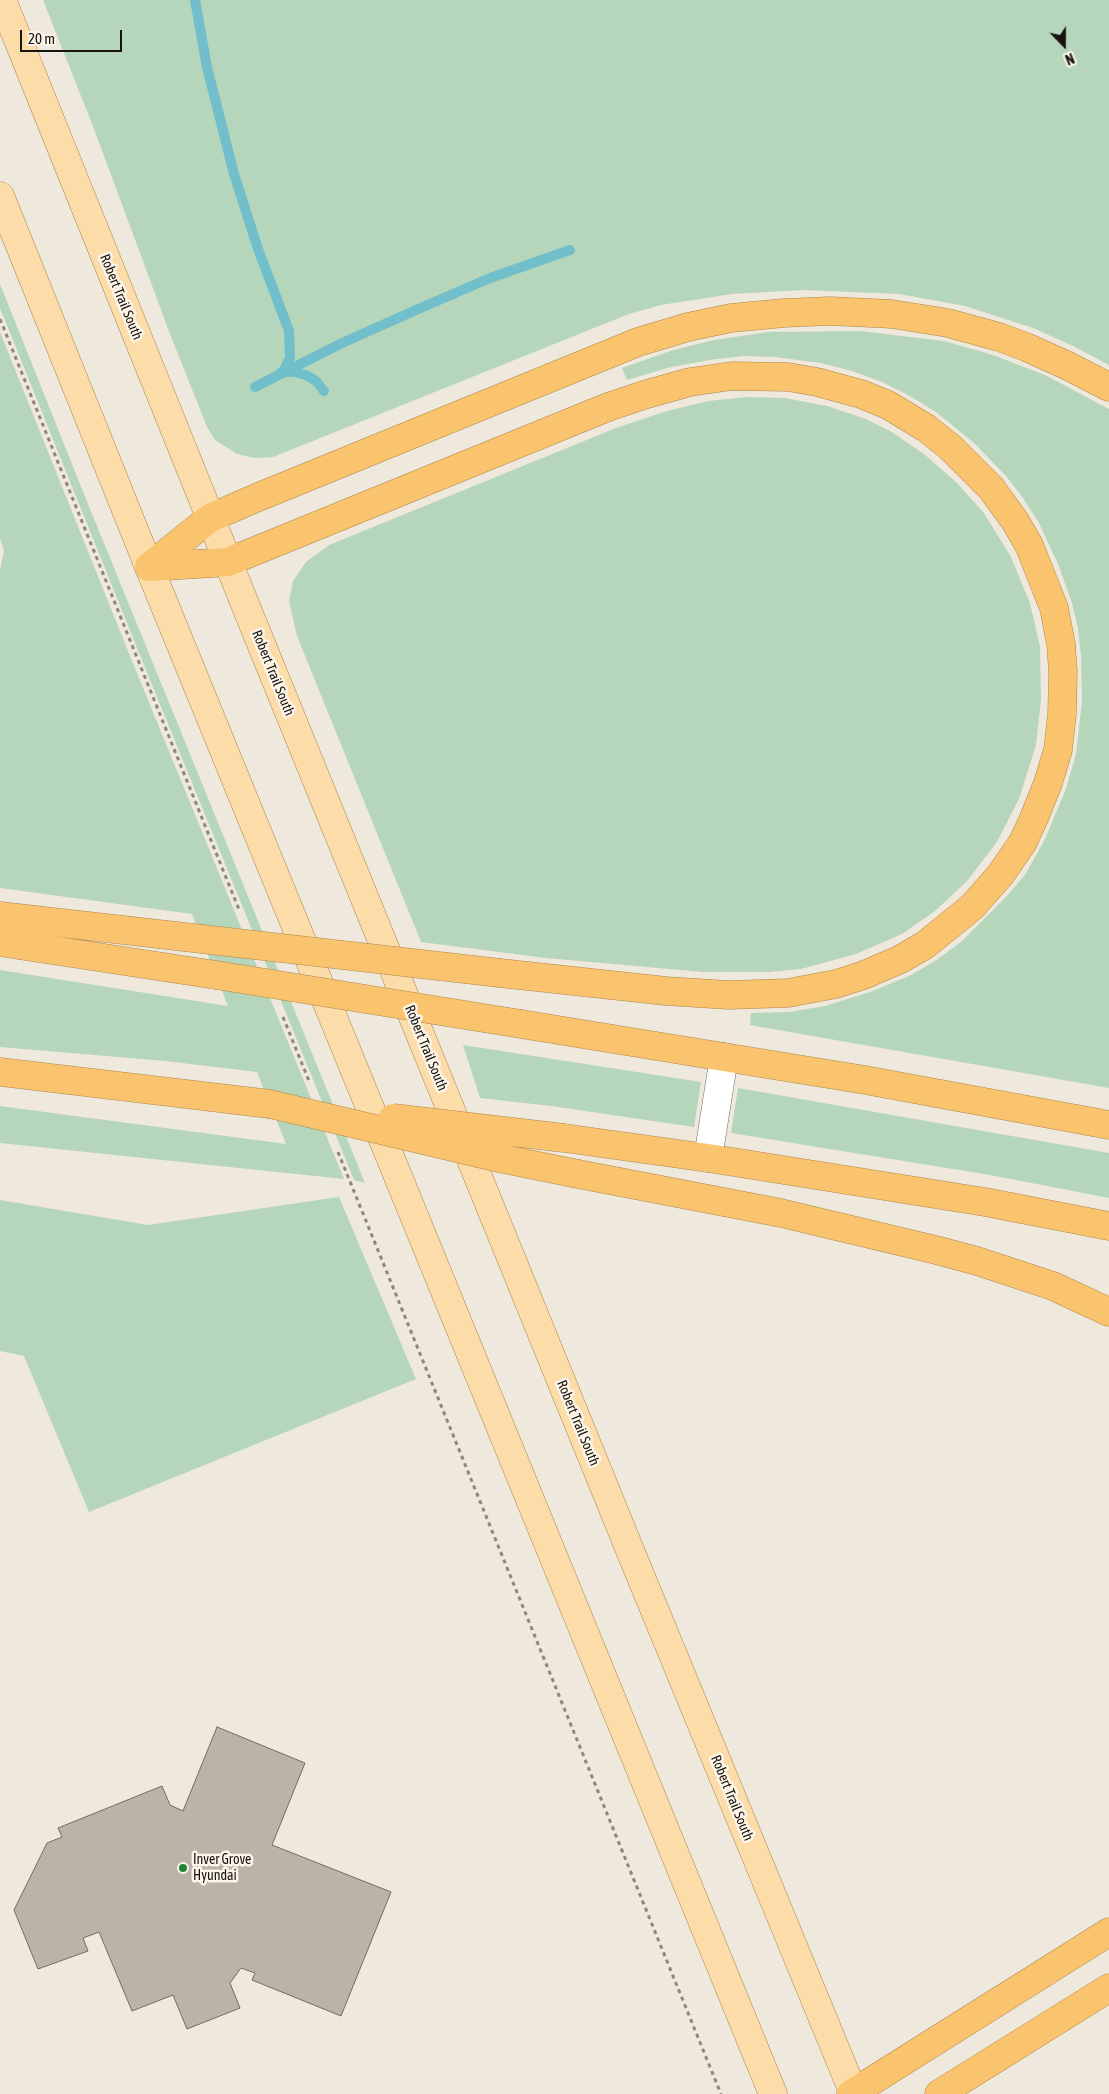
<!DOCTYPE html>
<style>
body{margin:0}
#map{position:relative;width:1109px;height:2094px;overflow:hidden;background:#efe8dc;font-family:"Asap Condensed",sans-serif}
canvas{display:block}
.north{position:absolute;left:1039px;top:20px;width:50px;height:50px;-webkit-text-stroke:4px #fdf5e9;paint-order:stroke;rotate:158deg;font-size:14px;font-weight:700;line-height:20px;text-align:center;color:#171410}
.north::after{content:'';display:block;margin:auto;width:18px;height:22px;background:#171410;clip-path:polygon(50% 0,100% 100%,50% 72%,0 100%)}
.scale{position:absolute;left:20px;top:30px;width:102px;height:22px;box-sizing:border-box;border:2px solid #171410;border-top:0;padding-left:6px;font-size:15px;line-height:18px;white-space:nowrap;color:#171410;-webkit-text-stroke:4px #fdf5e9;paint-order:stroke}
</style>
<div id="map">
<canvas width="1109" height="2094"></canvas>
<div class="north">N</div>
<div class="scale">20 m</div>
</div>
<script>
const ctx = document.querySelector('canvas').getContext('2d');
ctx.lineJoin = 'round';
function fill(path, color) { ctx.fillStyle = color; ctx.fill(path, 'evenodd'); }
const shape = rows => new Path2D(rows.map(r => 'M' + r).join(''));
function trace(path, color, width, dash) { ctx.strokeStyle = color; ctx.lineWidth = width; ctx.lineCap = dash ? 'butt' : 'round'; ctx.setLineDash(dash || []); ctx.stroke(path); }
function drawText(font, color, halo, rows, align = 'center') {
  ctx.font = font + ' "Asap Condensed",sans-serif'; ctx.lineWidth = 5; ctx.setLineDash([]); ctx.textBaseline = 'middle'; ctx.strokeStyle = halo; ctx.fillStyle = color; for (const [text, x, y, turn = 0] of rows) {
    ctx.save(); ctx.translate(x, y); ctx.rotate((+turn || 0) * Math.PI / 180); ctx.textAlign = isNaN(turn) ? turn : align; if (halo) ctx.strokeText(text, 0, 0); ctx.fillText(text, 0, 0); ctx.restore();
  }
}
fill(shape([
 [43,0,1109,0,1109,365,1075,347,1033,328,965,306,899,294,803,290,732,294,661,305,629,314,273,457,254,458,237,454,215,440,207,427,170,334,94,129],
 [0,284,88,504,365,1183,354,1180,137,648,0,308],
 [860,331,944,341,993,355,1045,375,1109,409,1109,1088,750,1025,751,1013,789,1012,825,1006,870,992,909,976,935,961,961,942,1006,897,1025,875,1045,839,1066,789,1076,754,1082,701,1081,656,1078,628,1072,603,1058,564,1039,523,1023,498,1006,476,974,443,936,412,910,396,882,382,852,371,821,363,774,357,745,356,716,359,671,367,627,380,622,368,670,351,714,340,768,332],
 [0,332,128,651,344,1179,0,1143,0,1106,286,1144,257,1072,165,1061,0,1047,0,970,228,1006,192,914,0,888,0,571,4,550,0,539],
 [747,397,785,398,827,406,866,419,890,431,924,454,957,483,983,512,1010,555,1030,603,1040,647,1041,700,1036,745,1019,799,997,842,967,881,935,911,902,934,856,954,801,969,769,972,703,972,546,958,421,942,297,636,289,601,293,581,306,562,329,545,616,428,667,411,708,401],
 [463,1045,701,1082,694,1127,551,1106,480,1098],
 [738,1088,1109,1153,1109,1198,990,1175,731,1133],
 [339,1197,416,1379,89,1512,24,1356,0,1351,0,1200,148,1225]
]), '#b6d6bc');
trace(shape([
 [195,0,207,67,234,174,258,249,289,331,290,358,284,370,278,375],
 [285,372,295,372,306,375,316,381,324,391],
 [255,387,340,344,416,310,490,278,570,250]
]), '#70bfcb', 10);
const building = shape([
 [217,1727,305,1763,272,1845,391,1892,341,2016,252,1980,255,1973,241,1968,230,1983,240,2008,187,2029,173,1995,132,2011,99,1932,83,1938,88,1951,38,1969,14,1910,47,1843,62,1837,58,1828,162,1786,170,1805,183,1811,217,1727]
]);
fill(building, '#bab3a8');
trace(building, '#716b61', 1);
const minor = shape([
 [708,1158,724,1057]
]);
const major = shape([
 [2,0,247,609,634,1560,854,2094],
 [0,196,149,567,773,2094]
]);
const highway = shape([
 [149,567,228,562,608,407,647,394,690,382,732,376,788,377,817,382,861,394,888,405,926,428,950,447,991,488,1015,521,1029,545,1054,608,1061,644,1063,672,1062,714,1058,750,1048,783,1034,818,1023,842,1001,874,972,907,925,945,901,959,864,975,836,984,788,993,729,995,666,991,500,973],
 [149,567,210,518,256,498,638,342,688,327,731,318,784,313,830,311,892,314,948,323,999,337,1026,347,1066,365,1109,387],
 [0,916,202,939],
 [0,942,216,975],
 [521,1024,865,1080,1109,1125],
 [0,1072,270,1104],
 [564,1138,708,1158,985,1202,1109,1226],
 [578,1174,781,1213,936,1250,977,1261,1053,1286,1109,1312],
 [851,2094,1109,1932],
 [939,2094,1109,1988]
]);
trace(minor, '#716b60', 29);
trace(major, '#ab864d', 29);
trace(highway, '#ab864d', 29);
trace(shape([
 [0,319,240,912],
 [283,1017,309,1081],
 [338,1152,721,2094]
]), '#8d877f', 3, [4, 4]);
trace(minor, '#fff', 28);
trace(major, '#fcdca8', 28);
trace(highway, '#fac46e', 28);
const highwayBridge = shape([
 [202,939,500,973],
 [216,975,521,1024],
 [270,1104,494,1157,578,1174],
 [393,1118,564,1138]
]);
trace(highwayBridge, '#ab864d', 29, []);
trace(highwayBridge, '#fac46e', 28);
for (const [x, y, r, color] of [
 [183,1868,5,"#238234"]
]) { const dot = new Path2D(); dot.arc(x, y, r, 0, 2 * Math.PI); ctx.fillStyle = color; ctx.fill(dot); trace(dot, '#fdf5e9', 2); }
drawText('14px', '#171410', '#fdf5e9', [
 ["Robert Trail South",121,297,68],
 ["Robert Trail South",273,673,68],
 ["Robert Trail South",426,1048,68],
 ["Robert Trail South",578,1423,68],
 ["Robert Trail South",732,1798,68]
]);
drawText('14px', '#171410', '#fdf5e9', [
 ["Inver Grove",193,1860],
 ["Hyundai",193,1876]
], 'left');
</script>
